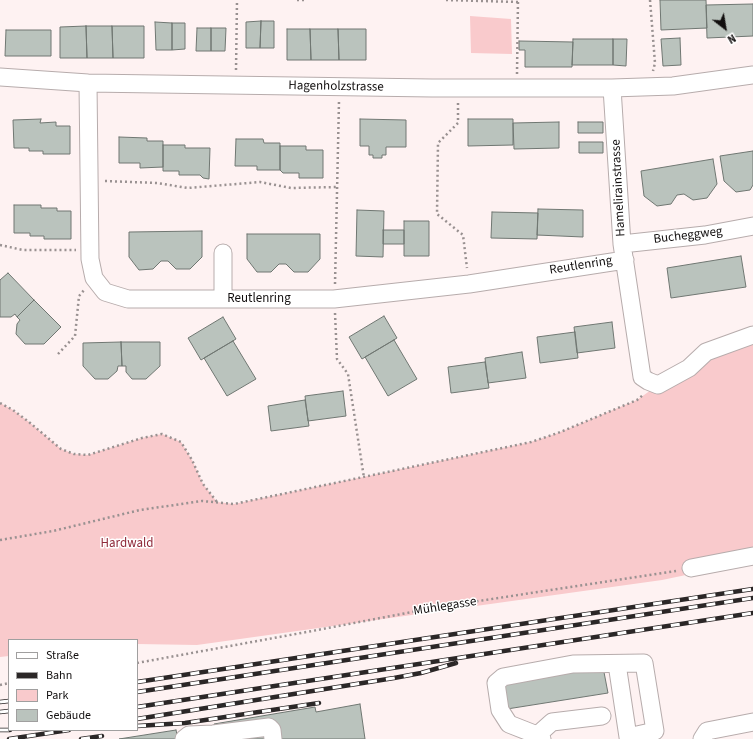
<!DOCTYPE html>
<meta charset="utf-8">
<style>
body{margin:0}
#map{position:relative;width:753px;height:739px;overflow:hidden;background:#fef2f2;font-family:"Source Sans 3",sans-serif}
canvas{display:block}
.legend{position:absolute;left:8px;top:639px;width:130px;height:92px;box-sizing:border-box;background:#fff;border:1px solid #a09f9f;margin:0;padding:5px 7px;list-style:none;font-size:12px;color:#110e0e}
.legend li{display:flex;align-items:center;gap:8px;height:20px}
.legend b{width:20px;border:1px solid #a09f9f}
.north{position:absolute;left:705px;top:8px;width:40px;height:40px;-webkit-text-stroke:3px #fff;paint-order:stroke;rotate:149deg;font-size:11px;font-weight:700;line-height:16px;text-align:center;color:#110e0e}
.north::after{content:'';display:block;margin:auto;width:14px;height:18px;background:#110e0e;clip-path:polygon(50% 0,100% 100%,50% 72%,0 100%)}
</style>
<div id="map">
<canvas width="753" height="739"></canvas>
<ul class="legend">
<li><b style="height:5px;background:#fff"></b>Straße</li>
<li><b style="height:5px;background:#2b2727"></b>Bahn</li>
<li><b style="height:11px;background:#f9cacc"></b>Park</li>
<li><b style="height:11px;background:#bac3bd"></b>Gebäude</li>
</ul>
<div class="north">N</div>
</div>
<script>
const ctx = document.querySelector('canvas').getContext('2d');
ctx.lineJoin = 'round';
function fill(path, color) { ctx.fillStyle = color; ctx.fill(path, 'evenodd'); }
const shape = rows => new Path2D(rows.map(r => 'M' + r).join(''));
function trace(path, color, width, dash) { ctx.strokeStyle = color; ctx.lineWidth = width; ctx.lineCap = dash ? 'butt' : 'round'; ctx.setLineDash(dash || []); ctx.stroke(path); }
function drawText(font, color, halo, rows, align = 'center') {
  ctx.font = font + ' "Source Sans 3",sans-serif'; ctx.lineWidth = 3; ctx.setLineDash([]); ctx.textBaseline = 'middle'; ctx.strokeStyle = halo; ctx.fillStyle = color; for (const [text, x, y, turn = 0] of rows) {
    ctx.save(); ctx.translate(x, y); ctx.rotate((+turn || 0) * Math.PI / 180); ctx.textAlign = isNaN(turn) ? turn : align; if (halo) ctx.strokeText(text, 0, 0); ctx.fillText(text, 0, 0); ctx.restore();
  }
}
fill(shape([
 [470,16,511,19,512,54,471,53],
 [753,335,753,561,662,580,197,645,137,644,137,640,9,640,9,656,0,657,0,403,13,410,29,422,61,449,74,454,88,455,142,438,162,434,181,442,192,460,203,484,217,502,234,504,531,442,558,433,637,400,658,385]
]), '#f9cacc');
const building = shape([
 [660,0,706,0,707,28,661,30,660,0],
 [753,4,753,36,707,38,706,5,753,4],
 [261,21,274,21,274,48,260,48,261,21],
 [261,21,260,48,246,48,246,22,261,21],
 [155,22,172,23,172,50,156,50,155,22],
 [172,23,185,23,185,49,172,50,172,23],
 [86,26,112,26,113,58,87,58,86,26],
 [86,26,87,58,60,58,60,27,86,26],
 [112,26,144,26,144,58,113,58,112,26],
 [197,28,211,28,211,51,196,51,197,28],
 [211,28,226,28,225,51,211,51,211,28],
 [287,29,310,29,311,60,287,60,287,29],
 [310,29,338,29,339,60,311,60,310,29],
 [338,29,366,29,366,60,339,60,338,29],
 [6,30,51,30,51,56,5,56,6,30],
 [680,38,681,65,663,66,661,39,680,38],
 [573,39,613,39,613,65,572,65,573,39],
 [613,39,627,39,626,66,613,65,613,39],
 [519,41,573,42,572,67,525,67,525,50,519,50,519,41],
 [41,119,40,123,56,122,56,126,70,126,70,154,43,154,43,151,29,151,29,148,14,148,13,120,41,119],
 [360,119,406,120,406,147,386,147,386,155,382,155,382,158,373,158,373,155,369,155,369,146,360,146,360,119],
 [468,119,513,119,513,145,468,146,468,119],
 [559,122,559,148,514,149,513,123,559,122],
 [578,122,603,122,603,133,578,133,578,122],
 [119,137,147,138,147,141,163,141,163,167,140,168,140,163,119,163,119,137],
 [236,139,263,139,264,143,280,143,280,170,257,170,257,166,235,166,236,139],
 [579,142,603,142,603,153,579,153,579,142],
 [163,145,185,145,185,148,210,148,209,179,203,178,200,175,179,175,179,171,163,171,163,145],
 [280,146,306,146,306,150,323,150,323,178,299,178,299,173,283,173,280,170,280,146],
 [753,151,753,185,750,190,736,192,724,181,720,156,753,151],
 [713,159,717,184,707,198,693,200,684,194,677,195,671,204,657,206,644,196,641,171,713,159],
 [14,205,41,205,41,208,57,208,57,211,71,211,71,239,44,239,44,236,30,236,30,233,14,233,14,205],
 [538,209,583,210,583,237,537,235,538,209],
 [357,210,384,211,383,257,356,256,357,210],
 [492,212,538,213,537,239,491,238,492,212],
 [404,221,429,221,429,256,404,256,404,221],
 [383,230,404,230,404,244,383,244,383,230],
 [202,231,202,257,190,269,176,269,168,261,161,261,153,269,139,270,129,257,129,232,202,231],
 [247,234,320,234,320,259,308,272,294,272,286,264,279,264,271,272,257,272,247,259,247,234],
 [741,256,746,287,671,298,667,268,741,256],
 [8,273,34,300,17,317,15,314,11,317,0,317,0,280,8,273],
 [34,300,61,327,44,344,25,344,16,334,17,324,20,320,17,317,34,300],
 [384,316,397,338,362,359,349,337,384,316],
 [223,317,236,339,201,360,188,338,223,317],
 [612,322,615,348,577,353,574,327,612,322],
 [575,332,578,358,540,363,537,337,575,332],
 [394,340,417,379,388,396,365,357,394,340],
 [233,341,256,379,227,396,204,358,233,341],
 [121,342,160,342,160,366,146,379,132,379,126,372,126,366,122,366,121,342],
 [121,342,122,366,118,366,117,371,108,379,95,379,83,366,83,343,121,342],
 [522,352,526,378,488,383,485,358,522,352],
 [485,362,489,388,451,393,448,367,485,362],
 [343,391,346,416,308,421,305,396,343,391],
 [305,400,309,426,271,431,268,406,305,400],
 [603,667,608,693,507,709,503,682,603,667],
 [360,704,365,739,217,739,214,724,315,707,316,712,360,704],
 [176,730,178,739,119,739,176,730]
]);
fill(building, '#bac3bd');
trace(building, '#707772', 1);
const minor = shape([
 [0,77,88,83,432,88,612,88,673,86,753,75],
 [88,83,90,259,94,278,105,292,128,299,334,299,469,284,625,260],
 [612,88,622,244,642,377,648,381,658,385,689,368,706,352,753,335],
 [622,244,705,235,753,226],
 [223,253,223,299],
 [691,568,753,556],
 [184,739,189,735,213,734,269,727,272,730,273,739],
 [533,739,552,722,602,716],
 [542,739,537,735,509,724,500,710,496,683,503,677,573,664,644,663,655,731,628,737,617,664],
 [702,739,707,731,753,722]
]);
trace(minor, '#b7acac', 19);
trace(shape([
 [297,0,307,0],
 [446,0,518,2],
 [650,0,655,63,653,71],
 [236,70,237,0],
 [517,74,518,0],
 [458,103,458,123,438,143,437,214,463,235,467,268],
 [105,181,157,183,188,188,260,182,291,188,337,187],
 [0,245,23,250,76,250],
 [335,284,339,101],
 [335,313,337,359,348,374,364,478],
 [58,354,75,336,79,296,85,289],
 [0,403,13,410,29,422,61,449,74,454,88,455,142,438,162,434,181,442,192,460,203,484,217,502],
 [0,540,53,531,140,510,202,501,234,504,531,442,558,433,637,400,643,395],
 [137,663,312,631,433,608,676,571],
 [0,685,9,683]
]), '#999191', 2.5, [2, 3]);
trace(minor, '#fff', 17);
const rail = shape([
 [137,682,753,589],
 [137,692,753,598],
 [0,702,9,701],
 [137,707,753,613],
 [0,712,9,711],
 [137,719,394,678,421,673,456,663],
 [137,726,185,723,319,703],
 [0,730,10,730],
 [9,739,69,730],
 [81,739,102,736]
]);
trace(rail, '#2b2727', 4.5);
trace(rail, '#fff', 3, [9]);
drawText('13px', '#110e0e', '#fff', [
 ["Hagenholzstrasse",336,87,1],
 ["Hamelirainstrasse",619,188,-93],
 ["Bucheggweg",688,236,-7],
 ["Reutlenring",581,266,-9],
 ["Reutlenring",259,299],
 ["Mühlegasse",445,607,-9]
]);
drawText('13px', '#8f2939', '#fff', [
 ["Hardwald",127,544]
]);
</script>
